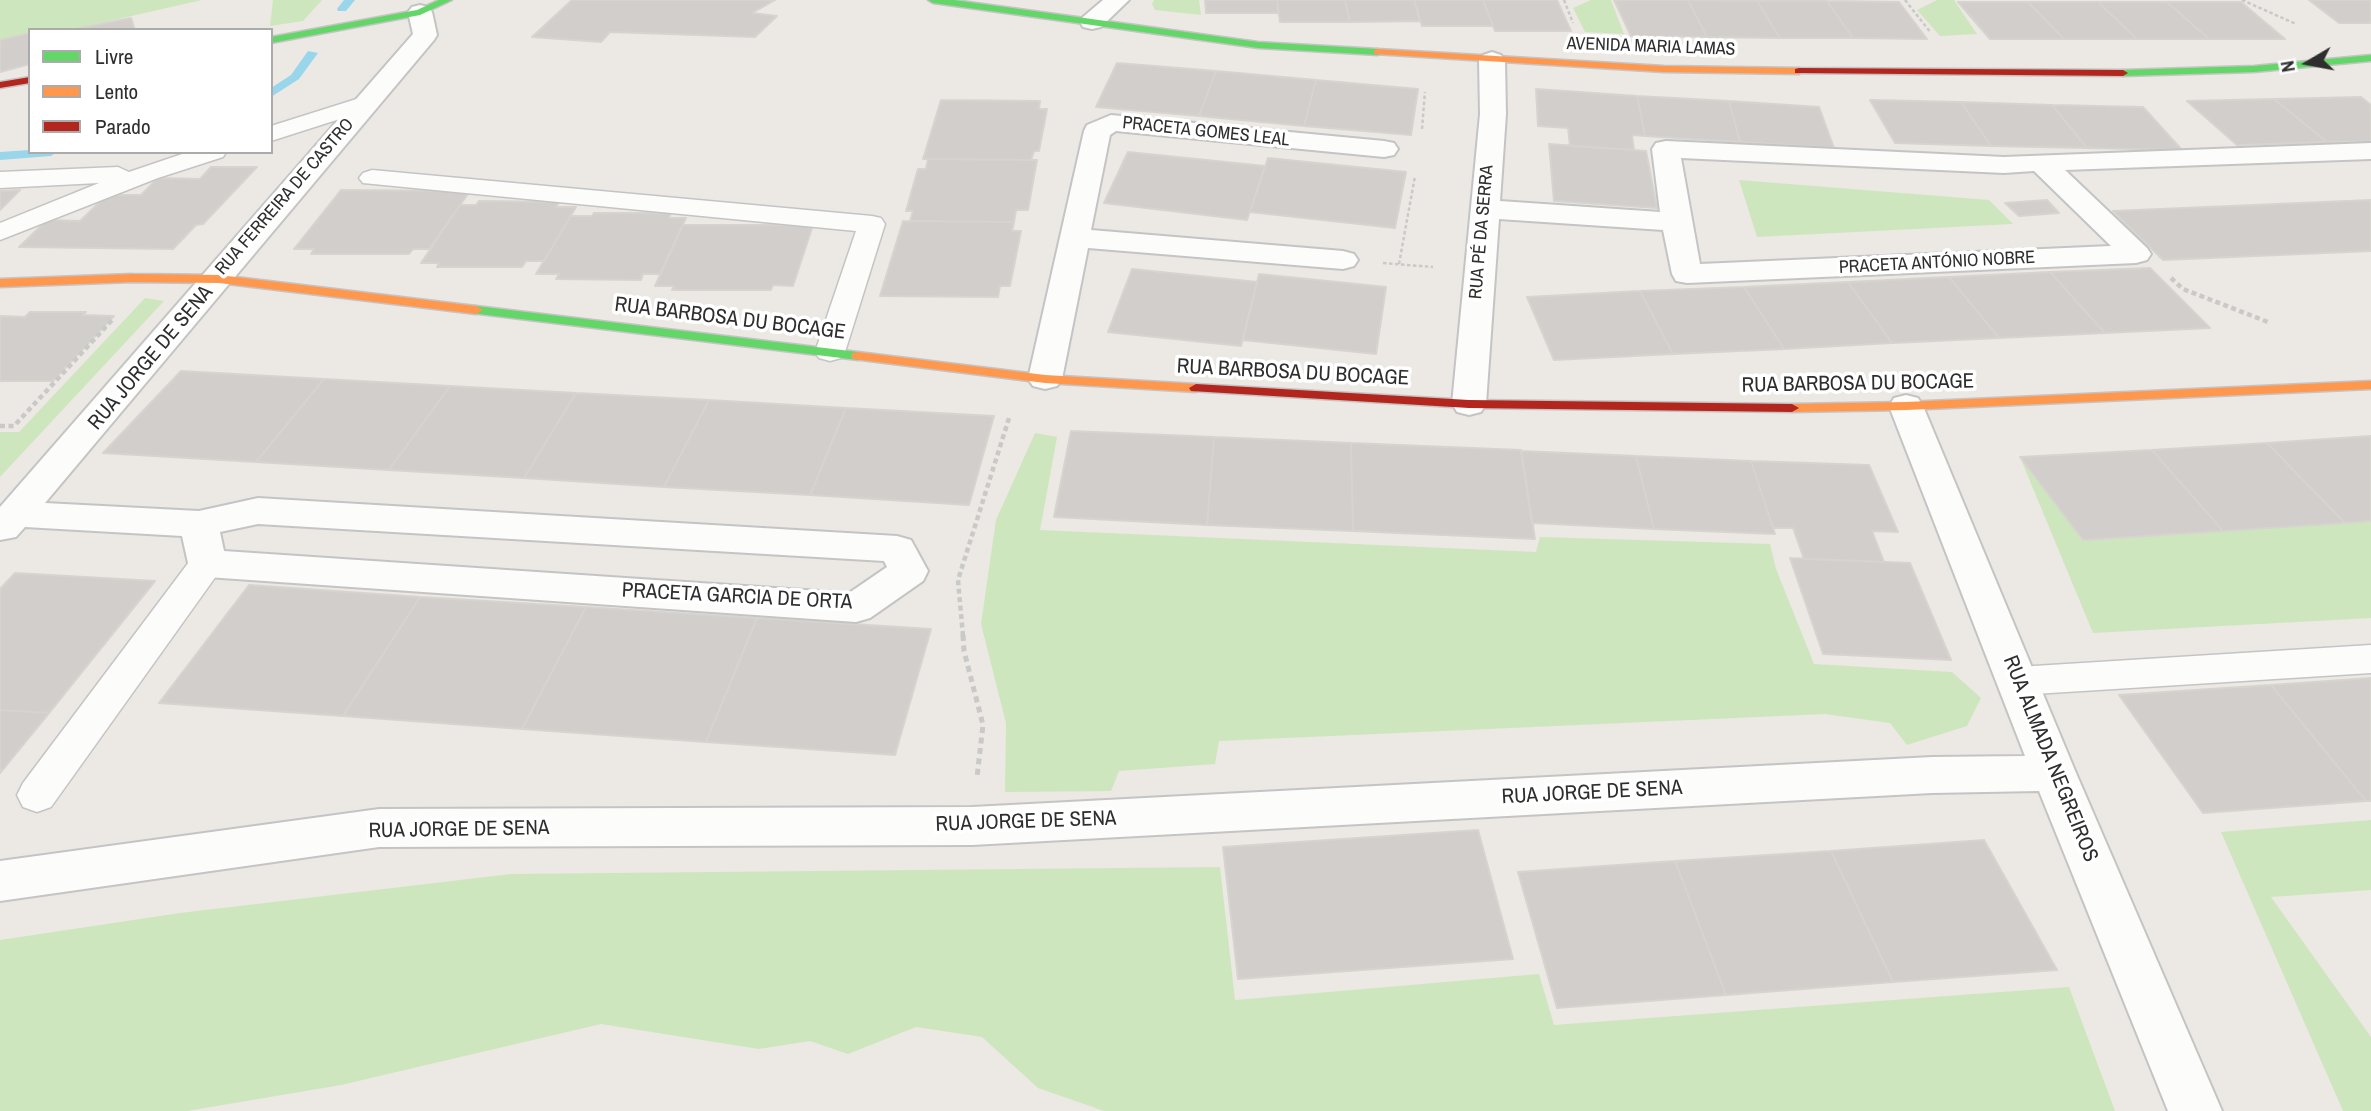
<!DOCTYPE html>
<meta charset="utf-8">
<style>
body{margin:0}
#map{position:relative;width:2371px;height:1111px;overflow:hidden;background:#ece8e4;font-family:"Archivo Narrow",sans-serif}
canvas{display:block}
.legend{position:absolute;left:28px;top:28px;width:245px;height:126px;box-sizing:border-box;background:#fff;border:2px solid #ababab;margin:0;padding:9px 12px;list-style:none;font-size:21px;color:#2e2e2e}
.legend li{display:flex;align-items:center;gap:14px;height:35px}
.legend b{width:35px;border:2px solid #ababab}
.north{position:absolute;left:2273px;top:28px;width:70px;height:70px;-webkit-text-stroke:5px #fff;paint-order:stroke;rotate:260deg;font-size:19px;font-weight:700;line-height:28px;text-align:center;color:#2e2e2e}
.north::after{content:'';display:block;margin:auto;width:24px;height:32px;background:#2e2e2e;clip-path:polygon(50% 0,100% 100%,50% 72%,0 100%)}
</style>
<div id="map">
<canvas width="2371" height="1111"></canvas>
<ul class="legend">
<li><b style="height:9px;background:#63d668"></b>Livre</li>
<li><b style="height:9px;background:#ff974d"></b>Lento</li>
<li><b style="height:9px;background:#b3261e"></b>Parado</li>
</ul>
<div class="north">N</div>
</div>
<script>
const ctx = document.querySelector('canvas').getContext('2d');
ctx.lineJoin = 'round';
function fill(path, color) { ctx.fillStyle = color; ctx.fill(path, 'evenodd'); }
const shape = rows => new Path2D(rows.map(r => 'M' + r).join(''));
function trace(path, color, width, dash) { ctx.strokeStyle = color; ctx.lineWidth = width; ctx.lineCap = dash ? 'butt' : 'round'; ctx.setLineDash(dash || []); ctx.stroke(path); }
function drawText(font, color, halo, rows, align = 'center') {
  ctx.font = font + ' "Archivo Narrow",sans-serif'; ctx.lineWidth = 7; ctx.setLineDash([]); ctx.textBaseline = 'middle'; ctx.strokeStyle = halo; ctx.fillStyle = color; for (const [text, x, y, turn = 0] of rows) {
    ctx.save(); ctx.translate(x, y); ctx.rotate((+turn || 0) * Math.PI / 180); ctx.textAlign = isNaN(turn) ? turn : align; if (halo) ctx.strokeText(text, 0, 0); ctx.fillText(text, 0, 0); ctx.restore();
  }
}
fill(shape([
 [0,0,202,0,70,30,30,30,30,33,0,40],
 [273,0,322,0,303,21,270,26],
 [1154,0,1199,0,1201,15,1155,10,1152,4],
 [1591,0,1611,0,1624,34,1585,32,1573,8],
 [1937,0,1954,0,1977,34,1940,36,1917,10],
 [1739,180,1989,200,2013,224,1757,237],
 [145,298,164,301,0,477,0,432,19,432],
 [1035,433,1057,437,1040,530,1536,552,1540,537,1770,544,1776,569,1814,664,1952,672,1981,698,1967,726,1907,745,1890,723,1825,714,1219,741,1215,764,1119,771,1111,791,1005,792,1006,723,981,624,996,520],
 [2020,457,2083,540,2371,521,2371,618,2093,633],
 [2371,820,2371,890,2271,897,2371,1037,2371,1111,2343,1111,2221,832],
 [1220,867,1235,1000,1539,974,1554,1025,2069,987,2115,1111,1104,1111,1038,1088,982,1037,916,1027,848,1054,810,1041,759,1049,601,1024,341,1085,187,1111,0,1111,0,940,180,913,511,874]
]), '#cee6be');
fill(shape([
 [344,0,355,0,346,11,338,11,337,9,344,0],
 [308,51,318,53,299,79,271,97,271,88,291,75,308,51],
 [30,150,30,152,57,152,51,156,0,160,0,152,30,150]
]), '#99d6ec');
const building = shape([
 [572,0,775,0,752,13,777,16,755,37,610,32,601,42,532,37,572,0],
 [1205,0,1277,0,1278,13,1206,13,1205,0],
 [1277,0,1345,0,1350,22,1280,22,1277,0],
 [1345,0,1414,0,1420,21,1350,22,1345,0],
 [1414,0,1483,0,1493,26,1422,26,1414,0],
 [1483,0,1557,0,1571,31,1495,31,1483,0],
 [1614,0,1688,0,1707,37,1631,36,1614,0],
 [1688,0,1757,1,1780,38,1707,37,1688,0],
 [2309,0,2371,0,2371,23,2339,23,2309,0],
 [1757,1,1827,1,1853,38,1780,38,1757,1],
 [1827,1,1899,2,1927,39,1853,38,1827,1],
 [1958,2,2028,2,2064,39,1990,39,1958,2],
 [2028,2,2098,2,2137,39,2064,39,2028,2],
 [2098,2,2167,2,2209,39,2137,39,2098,2],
 [2167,2,2241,2,2285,39,2209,39,2167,2],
 [131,18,135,30,70,30,131,18],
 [30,33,30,64,0,72,0,40,30,33],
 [1117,63,1216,71,1199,116,1096,107,1117,63],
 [1216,71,1316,80,1304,126,1199,116,1216,71],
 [1316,80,1418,89,1411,135,1304,126,1316,80],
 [1536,89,1637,96,1645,136,1632,135,1634,150,1570,146,1568,128,1538,126,1536,89],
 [1637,96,1729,101,1740,142,1645,136,1637,96],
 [2361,97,2371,105,2371,142,2327,142,2274,99,2361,97],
 [2274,99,2327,142,2237,145,2187,101,2274,99],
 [941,100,1040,101,1039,109,1047,109,1039,151,1034,151,1031,160,923,159,941,100],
 [1870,100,1961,102,1991,146,1895,143,1870,100],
 [1729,101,1819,107,1834,148,1740,142,1729,101],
 [1961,102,2052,105,2087,148,1991,146,1961,102],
 [2052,105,2143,107,2182,150,2087,148,2052,105],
 [1549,144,1646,151,1657,208,1554,201,1549,144],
 [1128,152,1265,166,1247,220,1104,203,1128,152],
 [1268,158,1406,172,1395,228,1250,212,1268,158],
 [928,159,1037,160,1028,210,1016,210,1014,222,910,221,913,211,906,211,918,169,926,169,928,159],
 [211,167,257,167,203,224,196,225,173,249,19,247,47,220,80,221,107,195,141,195,158,178,200,179,211,167],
 [20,190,0,210,0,191,20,190],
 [341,190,470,191,429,249,413,249,409,254,311,254,314,249,294,249,341,190],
 [2047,200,2059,213,2019,216,2005,203,2047,200],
 [2371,200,2371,251,2163,260,2113,211,2371,200],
 [479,201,559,202,556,207,576,207,544,261,526,261,522,267,437,267,439,263,421,263,460,205,476,205,479,201],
 [594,213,671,213,669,218,686,218,660,274,643,274,641,280,556,279,559,274,536,274,571,216,592,216,594,213],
 [903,221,1014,222,1012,231,1021,231,1010,286,1000,286,998,297,880,296,903,221],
 [683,225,813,225,793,286,773,285,771,290,672,290,674,286,655,286,683,225],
 [2150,268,2210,328,2105,333,2050,272,2150,268],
 [1132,269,1257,282,1241,346,1108,332,1132,269],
 [2050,272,2105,333,1999,338,1949,277,2050,272],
 [1259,274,1386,287,1376,354,1243,340,1259,274],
 [1949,277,1999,338,1892,343,1848,282,1949,277],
 [1848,282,1892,343,1784,349,1744,287,1848,282],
 [1744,287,1784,349,1673,354,1640,291,1744,287],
 [1640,291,1673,354,1554,360,1527,297,1640,291],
 [30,312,86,312,83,315,114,316,53,381,0,381,0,316,25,317,30,312],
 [181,371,324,379,256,462,103,453,181,371],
 [324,379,450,386,389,470,256,462,324,379],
 [450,386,576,393,524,478,389,470,450,386],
 [576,393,709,400,664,487,524,478,576,393],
 [709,400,846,408,810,495,664,487,709,400],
 [846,408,994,416,969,505,810,495,846,408],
 [1071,431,1214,437,1207,525,1054,517,1071,431],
 [2371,436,2371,521,2345,523,2267,443,2371,436],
 [1214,437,1351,443,1353,531,1207,525,1214,437],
 [1351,443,1521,450,1535,539,1353,531,1351,443],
 [2267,443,2345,523,2223,531,2152,450,2267,443],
 [2152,450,2223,531,2083,540,2020,457,2152,450],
 [1521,451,1636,456,1654,529,1532,523,1521,451],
 [1636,456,1751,461,1775,534,1654,529,1636,456],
 [1751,461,1869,465,1898,532,1872,531,1884,562,1804,559,1793,528,1773,528,1751,461],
 [1790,558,1910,563,1951,660,1823,654,1790,558],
 [15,573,155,581,49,713,0,710,0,589,15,573],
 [249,585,420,597,343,716,159,703,249,585],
 [420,597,586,607,522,729,343,716,420,597],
 [586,607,757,618,706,742,522,729,586,607],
 [757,618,931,629,895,755,706,742,757,618],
 [2371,678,2371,801,2366,801,2271,685,2371,678],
 [2271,685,2366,801,2203,813,2119,695,2271,685],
 [0,710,49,713,0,773,0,710],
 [1478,830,1513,959,1238,979,1223,847,1478,830],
 [1984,840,2057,970,1893,982,1831,851,1984,840],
 [1831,851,1893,982,1726,995,1675,861,1831,851],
 [1675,861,1726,995,1557,1008,1518,872,1675,861]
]);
fill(building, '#d1cecb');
trace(building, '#d7d4d0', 2);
const lane = shape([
 [366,96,374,98,378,103,374,108,271,141,271,126,366,96],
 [188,152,226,152,223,157,158,178,0,240,0,223,99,183,0,188,0,172,118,167,129,172,188,152],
 [372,170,872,216,881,218,885,224,845,352,841,358,830,361,819,358,815,352,856,231,363,183,359,178,363,173,372,170],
 [207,551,219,554,225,563,219,572,51,807,37,812,23,807,17,795,23,783,195,554,207,551],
 [2371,645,2371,673,2018,695,2005,691,1999,681,2005,671,2018,667,2371,645]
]);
const street = shape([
 [1103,0,1129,0,1101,27,1092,29,1083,27,1080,22,1083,17,1103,0],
 [420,5,428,7,432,12,437,35,434,40,45,503,199,511,258,498,897,536,911,540,916,549,928,571,923,581,870,618,856,622,207,577,193,573,188,563,182,536,25,527,16,537,0,540,0,507,413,34,408,12,412,7,420,5],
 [258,524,884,561,887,567,849,593,224,551,220,532,258,524],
 [1492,52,1501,55,1505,60,1506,114,1500,201,1660,212,1652,149,1656,143,1666,141,2004,157,2371,143,2371,159,2065,170,2147,248,2151,254,2147,260,2136,263,1687,283,1676,281,1672,274,1663,230,1499,219,1486,404,1481,412,1469,415,1457,412,1452,404,1480,114,1479,60,1483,55,1492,52],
 [1681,158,2004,173,2034,171,2111,246,1700,264,1681,158],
 [1111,115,1384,141,1394,143,1398,149,1394,155,1384,157,1116,131,1110,135,1091,230,1343,251,1354,254,1358,260,1354,266,1343,269,1088,248,1062,379,1057,386,1045,389,1033,386,1028,379,1084,131,1087,125,1111,115],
 [1906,395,1918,398,1923,406,2076,773,2222,1111,2168,1111,2039,791,1932,793,972,845,379,847,0,901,0,861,379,809,972,807,1932,757,2025,756,1889,406,1894,398,1906,395]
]);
const fast = shape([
 [439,0,452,0,420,15,271,43,271,37,417,10,439,0],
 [928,0,954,0,1258,42,1378,49,1383,52,1378,55,1258,48,933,3,928,0],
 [2371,55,2371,61,2254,72,2123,76,2118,73,2123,70,2254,66,2371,55],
 [476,306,858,352,865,356,858,360,471,313,471,307,476,306]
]);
const slow = shape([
 [1378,49,1664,66,1799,68,1804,71,1799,74,1664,72,1374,54,1374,50,1378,49],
 [132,274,219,275,476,306,483,310,476,314,219,283,132,282,0,287,0,279,132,274],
 [858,352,1045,375,1196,384,1203,388,1196,392,1045,383,853,359,851,356,853,353,858,352],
 [2371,381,2371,389,1906,410,1792,412,1785,408,1792,404,1906,402,2371,381]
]);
const jam = shape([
 [1799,68,2123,70,2128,73,2123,76,1795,73,1795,69,1799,68],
 [30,77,30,83,0,88,0,82,30,77],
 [1196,384,1469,400,1792,404,1799,408,1792,412,1469,408,1191,391,1189,388,1196,384]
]);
trace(lane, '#c5c4c5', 3);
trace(street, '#c5c4c5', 4);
trace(fast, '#c5c4c5', 3);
trace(slow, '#c5c4c5', 3);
trace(jam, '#c5c4c5', 3);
trace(shape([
 [1564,0,1573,23],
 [1905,0,1931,33],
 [2242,0,2296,24],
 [1422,129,1425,92],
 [1383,263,1433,267],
 [1399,264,1415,176]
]), '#c9c9c8', 2.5, [3.5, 2.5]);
trace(shape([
 [2171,278,2183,289,2268,322],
 [0,426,14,426,113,319],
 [963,636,958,580,1010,415]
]), '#c9c9c8', 4.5, [5, 3.5]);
trace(shape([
 [963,635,964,651,983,725,977,777]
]), '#c9c9c8', 5, [6, 4.5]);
fill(lane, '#fcfcfb');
fill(street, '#fcfcfb');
fill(fast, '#63d668');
fill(slow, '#ff974d');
fill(jam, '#b3261e');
drawText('18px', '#2e2e2e', '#fff', [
 ["AVENIDA MARIA LAMAS",1651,47,2],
 ["PRACETA GOMES LEAL",1206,132,6],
 ["RUA FERREIRA DE CASTRO",285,197,-49],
 ["RUA PÉ DA SERRA",1482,232,-85],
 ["PRACETA ANTÓNIO NOBRE",1937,263,-3]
]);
drawText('21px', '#2e2e2e', '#fff', [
 ["RUA BARBOSA DU BOCAGE",730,319,7],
 ["RUA JORGE DE SENA",151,358,-50],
 ["RUA BARBOSA DU BOCAGE",1293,373,3],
 ["RUA BARBOSA DU BOCAGE",1858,384,-1],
 ["PRACETA GARCIA DE ORTA",737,597,3],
 ["RUA ALMADA NEGREIROS",2050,759,68],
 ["RUA JORGE DE SENA",1592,793,-3],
 ["RUA JORGE DE SENA",1026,822,-2],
 ["RUA JORGE DE SENA",459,830,-1]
]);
</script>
